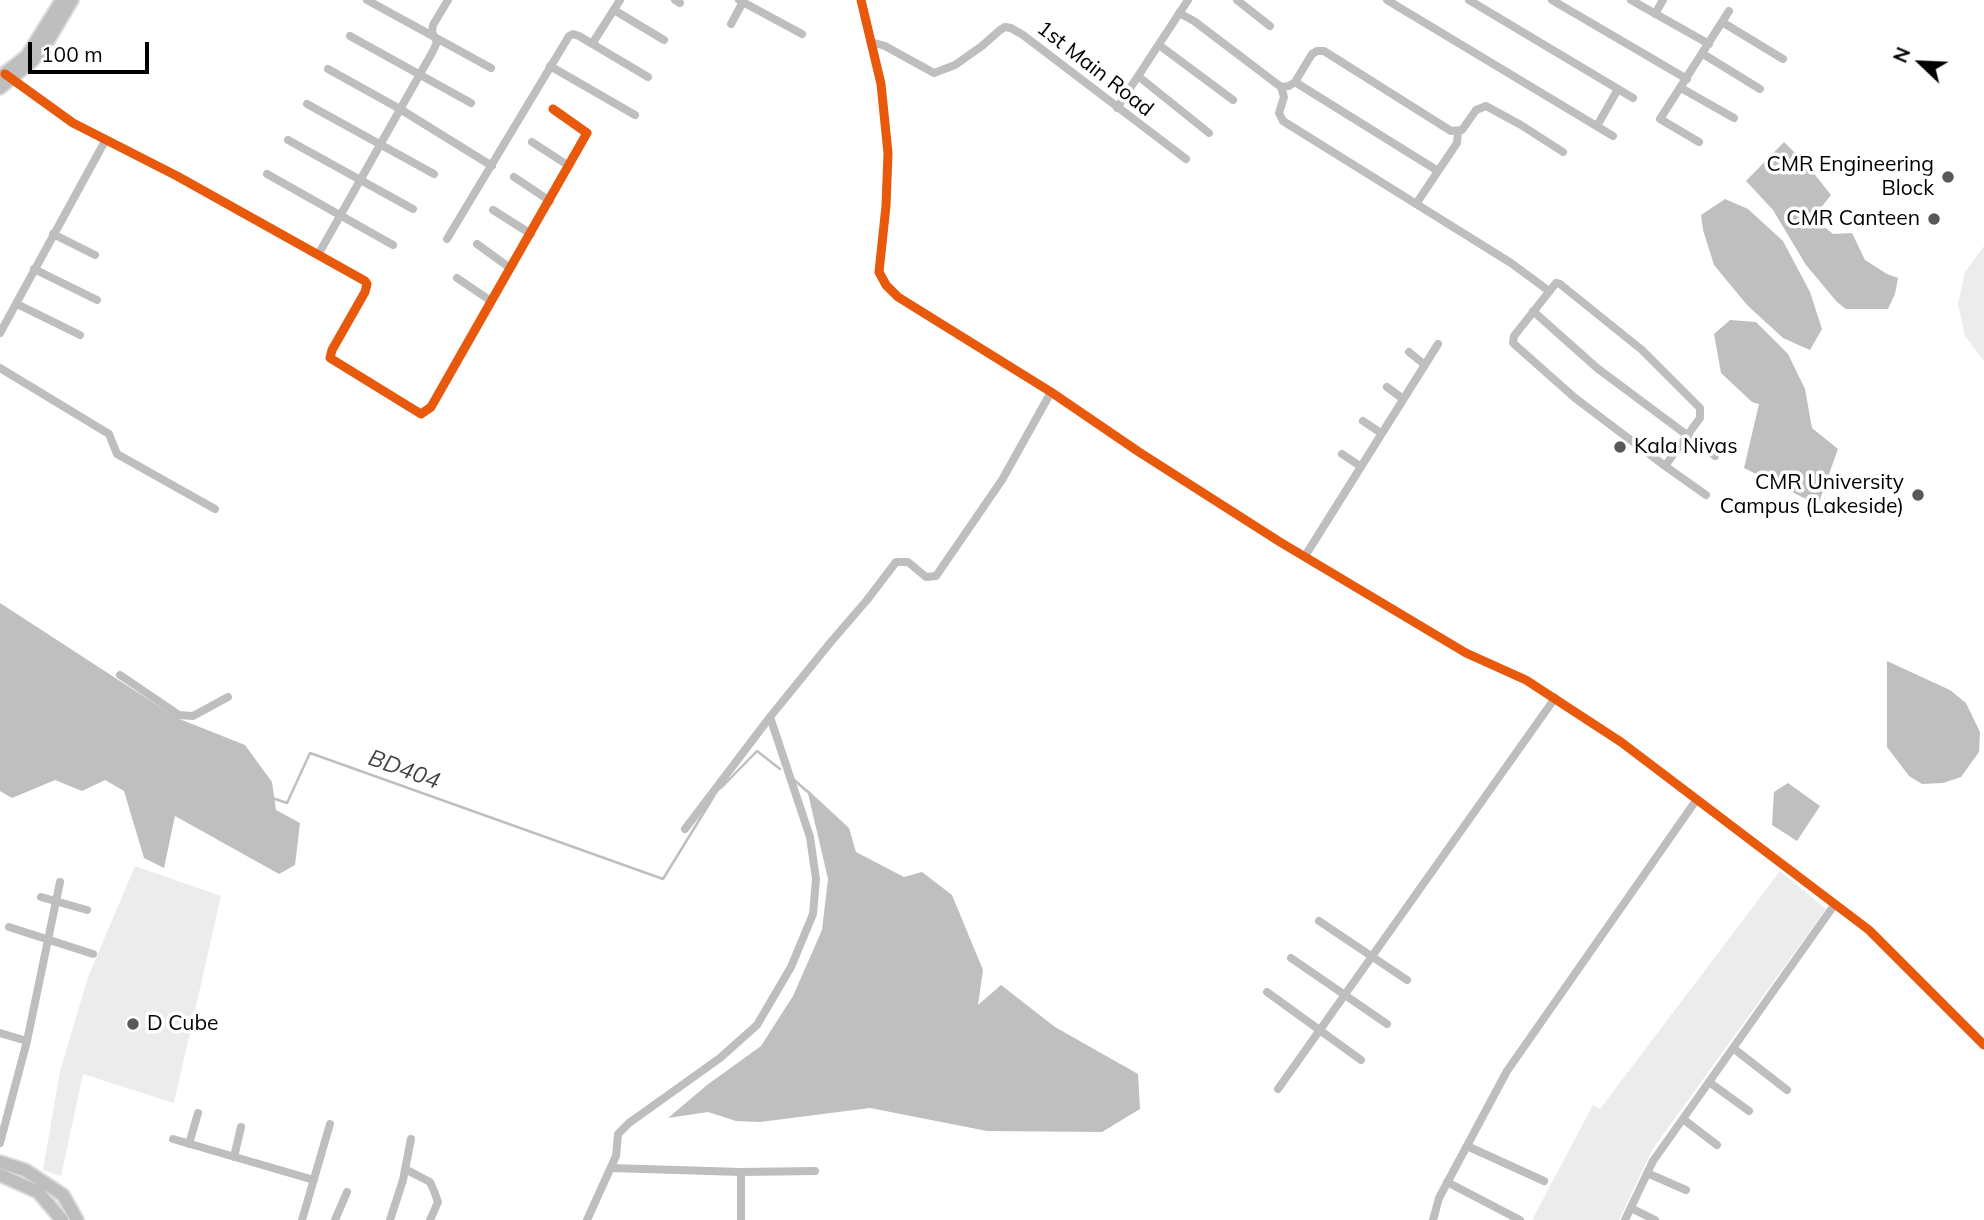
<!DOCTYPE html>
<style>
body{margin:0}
#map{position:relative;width:1984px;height:1220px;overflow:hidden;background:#fff;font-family:Mulish,sans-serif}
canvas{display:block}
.north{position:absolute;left:1886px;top:28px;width:70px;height:70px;-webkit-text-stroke:5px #fff;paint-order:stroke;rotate:293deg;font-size:19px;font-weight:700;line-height:28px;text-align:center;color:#000}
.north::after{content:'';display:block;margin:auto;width:24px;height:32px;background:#000;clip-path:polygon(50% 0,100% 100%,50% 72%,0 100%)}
.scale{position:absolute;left:28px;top:42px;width:121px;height:32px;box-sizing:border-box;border:4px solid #000;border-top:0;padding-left:9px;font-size:21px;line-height:24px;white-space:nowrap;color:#000;-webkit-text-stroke:5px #fff;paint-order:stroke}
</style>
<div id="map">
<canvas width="1984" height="1220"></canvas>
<div class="north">N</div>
<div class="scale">100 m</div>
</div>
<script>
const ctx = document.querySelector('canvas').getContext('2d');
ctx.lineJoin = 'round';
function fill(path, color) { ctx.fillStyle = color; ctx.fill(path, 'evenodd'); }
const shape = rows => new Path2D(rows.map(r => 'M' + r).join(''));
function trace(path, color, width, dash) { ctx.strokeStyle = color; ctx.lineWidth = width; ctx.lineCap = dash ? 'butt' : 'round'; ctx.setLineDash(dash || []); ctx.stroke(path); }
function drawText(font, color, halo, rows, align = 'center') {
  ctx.font = font + ' Mulish,sans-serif'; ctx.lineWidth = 7; ctx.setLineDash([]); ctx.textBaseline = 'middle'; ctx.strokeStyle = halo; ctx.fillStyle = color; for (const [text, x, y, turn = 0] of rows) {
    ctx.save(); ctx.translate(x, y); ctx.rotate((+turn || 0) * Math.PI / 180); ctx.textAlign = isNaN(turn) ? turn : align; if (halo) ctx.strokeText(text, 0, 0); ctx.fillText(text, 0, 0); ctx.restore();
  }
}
fill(shape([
 [1984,246,1984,361,1965,336,1958,304,1965,272],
 [135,866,221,896,174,1103,83,1074,61,1176,43,1170,60,1071,88,977],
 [1780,871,1826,909,1652,1150,1619,1220,1532,1220,1593,1105,1600,1109]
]), '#ececec');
fill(shape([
 [1784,142,1808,166,1831,195,1813,218,1833,234,1852,233,1865,260,1887,274,1898,278,1895,294,1888,309,1846,309,1837,302,1806,265,1773,210,1746,181],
 [1725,199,1748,209,1783,241,1810,292,1822,329,1810,350,1783,338,1747,305,1714,265,1703,230,1701,215],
 [1730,320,1756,322,1788,354,1805,389,1812,428,1838,449,1818,505,1744,468,1759,404,1752,402,1721,373,1714,334],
 [0,603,177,718,245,745,272,782,276,810,300,823,295,865,279,874,175,816,164,868,144,858,124,791,105,780,82,791,55,780,12,798,0,791],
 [1887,661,1950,690,1966,703,1980,732,1979,752,1961,777,1943,783,1922,784,1909,776,1887,747],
 [1788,783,1820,806,1797,841,1772,825,1774,792],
 [807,789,849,828,856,852,904,877,922,872,952,895,983,970,978,1005,1001,985,1055,1027,1138,1074,1140,1109,1102,1132,987,1131,870,1108,760,1122,736,1121,708,1112,668,1118,707,1085,761,1046,793,996,822,930,828,879]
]), '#bfbfbf');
trace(shape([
 [793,779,809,793],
 [721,788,757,751,780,769],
 [272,798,287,803,310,753,663,879,714,796]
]), '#bfbfbf', 2.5);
const primary = shape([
 [0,77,27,56,62,0],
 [0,88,32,61,49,39,72,0],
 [0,1162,25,1170,63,1195,77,1220],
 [0,1175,38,1192,62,1220]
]);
trace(primary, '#dbdbdb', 16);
trace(shape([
 [367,0,491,68],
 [675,0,680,3],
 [739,0,802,34],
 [861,0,881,84,888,153,886,206,879,272,886,285,898,297,1051,392,1139,452,1280,542,1466,653,1526,680,1621,742,1869,930,1984,1045],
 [1237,0,1270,26],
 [1387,0,1613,136],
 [1469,0,1633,98],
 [1552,0,1687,79],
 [1631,0,1709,44],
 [614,10,664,40],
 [1179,13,1194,21,1281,87,1284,97,1279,113,1283,121,1511,263,1549,291],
 [1655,14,1663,0],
 [1722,22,1783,59],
 [731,24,744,0],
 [350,36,471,103],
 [871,42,885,46,934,73,955,65,982,46,1000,30,1005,27,1011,28,1023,35,1186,159],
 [592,44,620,0],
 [1159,45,1233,100],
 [1703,54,1760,89],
 [550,66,635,115],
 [328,69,400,109,492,166],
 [7,76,73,123,177,176,365,281,367,284,365,292,332,350,330,358,421,414,431,407,587,133,553,109],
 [1138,76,1209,133],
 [1295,82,1438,171],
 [1281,87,1289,86,1295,82,1312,54,1317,51,1324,51,1451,131,1462,130,1476,110,1486,106,1521,125,1563,152],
 [1681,88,1734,118],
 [307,104,434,174],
 [1117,108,1188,0],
 [1597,126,1618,89],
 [288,140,413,209],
 [532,142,569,166],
 [1699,142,1660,119,1729,11],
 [267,174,393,245],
 [514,177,550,201],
 [1416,204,1457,143,1458,132],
 [493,210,531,234],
 [53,234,95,255],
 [447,239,569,36,573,34,579,36,648,77],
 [477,244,510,268],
 [318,255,433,51,437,42,432,32,433,25,448,0],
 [34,269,97,300],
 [457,278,491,301],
 [1556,283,1560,284,1642,350,1700,408,1700,418,1665,466,1575,398,1513,343,1514,336,1556,283],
 [17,304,80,335],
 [1533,311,1597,368,1715,456],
 [0,333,105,141],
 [1409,352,1425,365],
 [0,368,109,434,117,454,215,509],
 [1387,387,1403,399],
 [1363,421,1381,433],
 [1342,454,1360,466],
 [1665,466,1706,495],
 [1305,556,1438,344],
 [120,675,179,715,193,716,228,697],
 [685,829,770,717,830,643,867,600,896,562,908,562,926,577,936,576,1002,480,1051,392],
 [41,897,87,910],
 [1319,921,1407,980],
 [9,927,93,954],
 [1291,958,1387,1024],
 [1267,992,1361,1060],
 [0,1033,27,1041],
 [1733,1048,1787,1090],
 [1709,1082,1749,1111],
 [1278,1089,1555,698],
 [1683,1119,1717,1145],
 [173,1139,314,1180],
 [0,1143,27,1041,60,882],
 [189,1144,198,1113],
 [1467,1146,1544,1181],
 [234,1157,241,1127],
 [611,1168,741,1172,815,1171],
 [405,1169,430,1182,434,1191,438,1202,430,1220],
 [1647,1173,1686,1190],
 [1447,1182,1520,1220],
 [1631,1208,1655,1220],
 [302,1220,330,1124],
 [335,1220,347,1192],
 [390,1220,403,1180,411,1139],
 [587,1220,616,1156,618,1134,629,1123,720,1058,757,1025,791,967,813,914,816,879,810,837,770,717],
 [741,1220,741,1172],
 [1433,1220,1439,1198,1507,1071,1697,799],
 [1625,1220,1653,1161,1835,904]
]), '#bebebe', 8);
trace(primary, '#bebebe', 12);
trace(shape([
 [861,0,881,84,888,153,886,206,879,272,886,285,898,297,1051,392,1139,452,1280,542,1466,653,1526,680,1621,742,1869,930,1984,1045],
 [5,74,73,123,177,176,365,281,367,284,365,292,332,350,330,358,421,414,431,407,587,133,553,109]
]), '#e8590c', 9);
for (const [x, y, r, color] of [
 [1948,177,7,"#595959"],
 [1934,219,7,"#595959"],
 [1620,447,7,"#595959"],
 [1918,495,7,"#595959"],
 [133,1024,7,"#595959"]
]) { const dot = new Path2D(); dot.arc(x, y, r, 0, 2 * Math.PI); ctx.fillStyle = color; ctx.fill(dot); trace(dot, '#fff', 2.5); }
drawText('21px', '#000', '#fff', [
 ["1st Main Road",1095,69,38]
]);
drawText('21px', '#000', '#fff', [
 ["CMR Engineering",1934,165],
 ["Block",1934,189],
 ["CMR Canteen",1920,219],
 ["Kala Nivas",1634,447,"left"],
 ["CMR University",1904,483],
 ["Campus (Lakeside)",1904,507],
 ["D Cube",147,1024,"left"]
], 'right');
drawText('italic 23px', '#444', '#fff', [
 ["BD404",404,770,20]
]);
</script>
